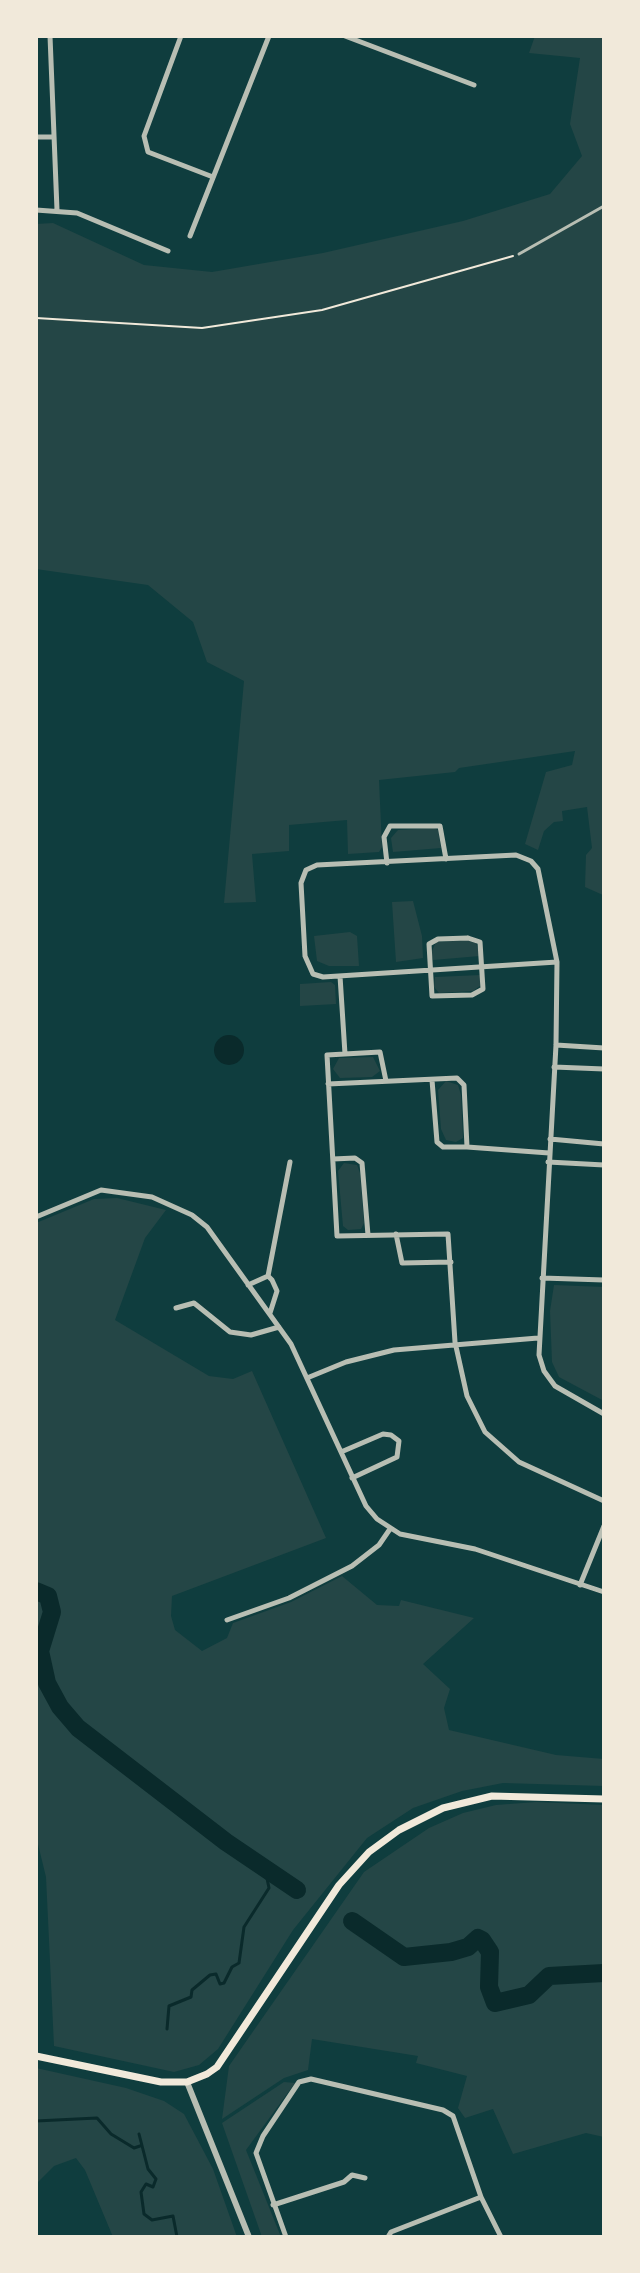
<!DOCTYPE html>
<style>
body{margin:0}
#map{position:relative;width:640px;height:2273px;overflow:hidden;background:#0f3d3e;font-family:Overpass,sans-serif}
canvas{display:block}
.frame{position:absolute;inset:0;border:38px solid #f1e9da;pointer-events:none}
</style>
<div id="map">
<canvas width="640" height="2273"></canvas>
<div class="frame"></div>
</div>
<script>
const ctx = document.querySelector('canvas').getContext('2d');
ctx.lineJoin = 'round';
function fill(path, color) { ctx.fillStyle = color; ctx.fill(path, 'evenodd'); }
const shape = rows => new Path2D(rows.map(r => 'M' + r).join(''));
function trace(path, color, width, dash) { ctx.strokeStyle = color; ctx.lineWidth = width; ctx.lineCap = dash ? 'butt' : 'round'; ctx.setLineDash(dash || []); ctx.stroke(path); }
fill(shape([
 [535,36,604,36,604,912,603,895,585,887,586,855,592,848,587,807,562,811,563,821,554,822,544,831,538,850,525,844,546,772,572,765,575,751,459,768,455,772,379,780,382,847,379,852,348,854,347,820,289,825,289,851,252,854,256,902,224,903,244,681,207,662,193,622,148,585,36,569,36,224,53,223,144,265,212,272,323,253,463,221,550,194,582,156,570,124,580,58,529,53],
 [434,828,438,830,441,848,393,852,391,838,398,830],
 [413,901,422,936,423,958,396,962,392,902],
 [350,932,357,936,359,966,329,966,317,961,314,936],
 [469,940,476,943,480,956,433,960,431,953,436,942],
 [481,975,480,986,473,991,439,993,434,987,435,977],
 [331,982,335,985,336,1004,300,1006,300,984],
 [373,1057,380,1071,372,1077,340,1078,333,1069,339,1058],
 [446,1081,458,1085,461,1095,463,1138,456,1142,446,1140,441,1129,438,1090],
 [344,1163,357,1165,360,1173,364,1223,361,1229,348,1230,343,1226,338,1171],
 [117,1198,166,1210,145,1238,115,1320,209,1376,233,1379,252,1371,326,1538,172,1596,171,1616,175,1630,202,1651,227,1638,233,1623,291,1602,342,1576,377,1605,399,1606,401,1600,474,1618,423,1664,450,1689,444,1708,449,1730,556,1755,604,1759,604,1786,503,1783,462,1791,413,1808,367,1838,293,1930,218,2049,199,2065,174,2072,54,2046,46,1877,36,1836,36,1223,94,1199],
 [554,1285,604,1287,604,1401,559,1377,552,1362,550,1311],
 [536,1802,604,1805,604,2137,586,2133,513,2154,493,2109,465,2118,458,2108,467,2076,416,2063,418,2056,312,2039,308,2070,284,2078,222,2119,229,2066,364,1872,429,1828,463,1813,496,1805],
 [36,2068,126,2088,164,2101,184,2114,213,2169,237,2237,113,2237,85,2170,76,2158,54,2166,36,2184],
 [284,2082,295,2083,246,2150,281,2237,262,2237,222,2123]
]), '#244646');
fill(shape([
 '214 1050a15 15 0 1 1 30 0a15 15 0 1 1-30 0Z'
]), '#0a2a2b');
trace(shape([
 [167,2029,169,2006,191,1997,192,1990,210,1975,216,1974,220,1984,224,1983,232,1967,239,1963,244,1927,269,1888,265,1869],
 [36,2121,97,2118,111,2134,134,2148,140,2146],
 [139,2134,148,2169,156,2179,153,2187,146,2184,141,2192,144,2214,152,2220,173,2216,177,2237]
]), '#0a2a2b', 3);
trace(shape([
 [36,1591,48,1596,52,1612,40,1651,47,1683,60,1707,78,1728,226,1842,297,1890],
 [352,1921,404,1957,451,1952,468,1947,478,1938,482,1940,490,1952,489,1987,495,2003,529,1995,549,1976,604,1973]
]), '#0a2a2b', 18);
trace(shape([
 [36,318,202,328,322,310,513,256]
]), '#f1e9da', 2);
trace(shape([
 [519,254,604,206]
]), '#b8beb3', 3);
trace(shape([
 [50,36,57,210],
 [181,36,144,136,148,152,213,177],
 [345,36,474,85],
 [36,137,53,137],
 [36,210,77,213,168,251],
 [190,236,269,36],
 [387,863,384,837,390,826,440,826,446,859],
 [468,938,480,942,483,989,472,995,432,996,429,944,438,939,468,938],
 [557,962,323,977,313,974,305,956,301,883,306,870,317,865,516,855,531,861,538,869,557,962,556,1045,539,1355,544,1371,555,1386,604,1414],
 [340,976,345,1054],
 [556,1045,604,1048],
 [554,1067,604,1069],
 [432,1080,437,1142,443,1147,467,1147],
 [386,1081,380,1052,327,1055,337,1236,448,1234,455,1342,467,1396,485,1432,519,1462,604,1501],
 [328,1084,457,1078,464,1085,467,1147,549,1153],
 [550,1139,604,1144],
 [333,1159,355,1158,362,1163,368,1235],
 [548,1162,604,1165],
 [36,1217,101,1190,152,1197,192,1215,207,1227,291,1344,366,1506,377,1519,400,1534,475,1549,604,1592],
 [396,1234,402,1263,451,1262],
 [268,1276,290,1162],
 [542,1278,604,1280],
 [248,1285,268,1276,272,1280,277,1291,270,1313],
 [176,1308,194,1303,230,1332,251,1335,279,1327],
 [307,1378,346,1362,394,1350,538,1338],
 [341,1452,383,1434,391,1435,399,1441,397,1457,352,1478],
 [580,1585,604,1526],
 [227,1620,289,1598,352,1566,379,1545,390,1529],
 [273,2205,344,2182,352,2175,365,2178],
 [286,2237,256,2153,263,2136,299,2082,311,2079,443,2110,453,2116,481,2197,501,2237],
 [388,2237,391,2232,481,2197]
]), '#b8beb3', 5);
trace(shape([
 [187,2082,249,2237]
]), '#b8beb3', 6);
trace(shape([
 [36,2056,161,2082,187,2082,207,2074,217,2067,339,1885,369,1852,399,1830,443,1808,492,1796,604,1799]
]), '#f1e9da', 7);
</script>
